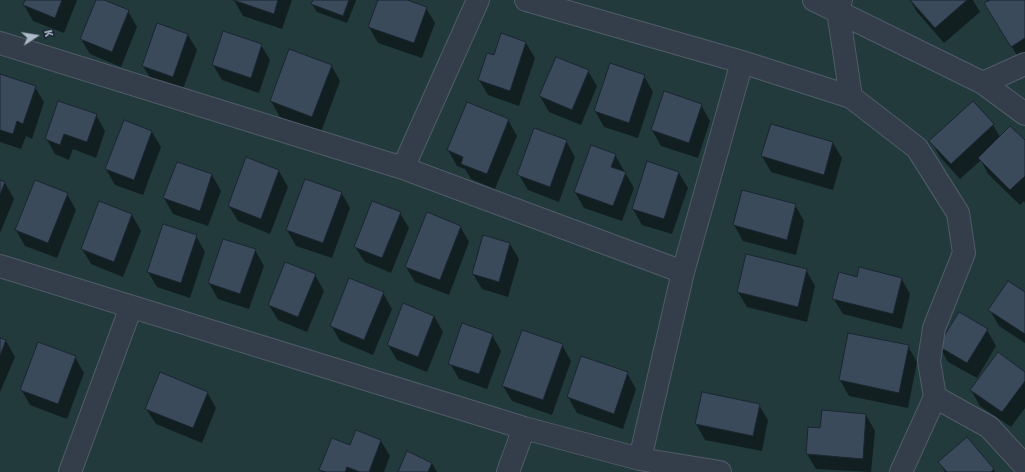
<!DOCTYPE html>
<style>
body{margin:0}
#map{position:relative;width:1025px;height:472px;overflow:hidden;background:#202c3b;font-family:"Fira Sans Condensed",sans-serif}
canvas{display:block}
.north{position:absolute;left:16px;top:16px;width:40px;height:40px;-webkit-text-stroke:3px #192330;paint-order:stroke;rotate:78deg;font-size:11px;font-weight:700;line-height:16px;text-align:center;color:#aeb9c8}
.north::after{content:'';display:block;margin:auto;width:14px;height:18px;background:#aeb9c8;clip-path:polygon(50% 0,100% 100%,50% 72%,0 100%)}
</style>
<div id="map">
<canvas width="1025" height="472"></canvas>
<div class="north">K</div>
</div>
<script>
const ctx = document.querySelector('canvas').getContext('2d');
ctx.lineJoin = 'round';
function fill(path, color) { ctx.fillStyle = color; ctx.fill(path, 'evenodd'); }
const shape = rows => new Path2D(rows.map(r => 'M' + r).join(''));
function trace(path, color, width, dash) { ctx.strokeStyle = color; ctx.lineWidth = width; ctx.lineCap = dash ? 'butt' : 'round'; ctx.setLineDash(dash || []); ctx.stroke(path); }
fill(shape([
 [0,0,1025,0,1025,472,0,472]
]), '#223a3c');
fill(shape([
 [26,0,77,0,64,33,33,21,24,5],
 [97,0,102,0,128,11,137,27,121,67,90,54,81,39],
 [234,0,292,0,282,29,243,16],
 [314,0,356,0,356,1,347,23,317,12,312,4],
 [379,0,404,0,426,8,435,23,422,58,378,43,369,27],
 [910,0,973,0,980,12,944,43,917,12],
 [987,0,1025,0,1025,59,1021,62,995,19],
 [188,35,197,50,182,92,152,81,143,66],
 [526,43,535,58,519,106,488,95,479,80,495,56],
 [261,45,270,60,259,93,222,80,213,65],
 [331,65,340,81,321,132,280,117,271,101],
 [588,71,597,86,581,125,549,112,540,96],
 [0,75,35,87,44,102,32,139,26,136,21,149,0,142],
 [644,76,653,92,638,138,604,127,595,111],
 [701,105,710,121,698,158,661,146,652,130],
 [96,115,105,131,96,158,73,149,69,160,55,154,46,138],
 [508,120,517,136,495,189,471,179,465,169,457,166,448,150],
 [993,125,1000,137,1025,142,1025,203,1024,201,1020,205,988,174,981,160,960,179,940,157,931,141],
 [152,132,161,147,143,195,115,185,106,169],
 [566,141,575,157,559,202,528,190,519,175],
 [833,143,842,158,833,190,771,172,762,156],
 [615,155,634,188,622,221,584,208,575,192],
 [246,158,279,171,288,187,270,234,238,221,229,206],
 [177,163,212,175,221,191,208,226,173,214,164,198],
 [679,173,688,188,672,234,642,225,633,209],
 [0,181,5,183,14,199,0,233],
 [341,192,350,208,332,258,296,246,287,230],
 [67,194,76,210,57,258,25,246,16,230],
 [99,202,132,215,141,231,123,277,91,264,82,249],
 [795,205,804,221,796,255,743,241,734,225],
 [400,213,409,228,391,273,365,262,355,247],
 [460,226,469,242,449,295,415,282,406,267],
 [196,236,205,252,190,298,157,287,148,272],
 [510,244,519,259,508,297,482,289,473,274],
 [255,250,264,266,249,309,218,299,209,283],
 [806,270,815,286,807,322,747,307,738,292],
 [315,275,324,291,307,332,278,320,269,305],
 [858,278,901,278,910,294,902,329,843,314,833,298],
 [383,293,392,309,373,355,340,341,331,325],
 [1025,294,1025,343,999,326,990,310],
 [434,316,443,332,427,372,397,360,388,345],
 [987,330,996,346,977,378,948,362,939,346],
 [492,335,501,351,487,389,459,379,450,363],
 [0,339,6,341,15,357,0,392],
 [562,345,571,361,552,415,512,401,503,386],
 [908,346,917,362,908,408,849,396,840,380],
 [75,357,84,373,67,419,30,405,21,389],
 [627,373,636,389,623,429,577,413,568,397],
 [1025,373,1025,408,1011,427,980,406,971,390],
 [207,392,216,408,202,443,156,424,146,409],
 [759,405,768,420,762,451,705,440,696,424],
 [866,415,875,431,871,472,816,469,807,454,821,429],
 [356,432,381,441,390,456,384,472,322,472,321,470,351,446],
 [939,462,993,469,995,472,945,472],
 [432,463,437,472,399,472]
]), '#0007');
const building = shape([
 [25,0,62,0,55,18,23,5,25,0],
 [96,0,104,0,129,10,112,52,80,39,96,0],
 [233,0,278,0,274,14,233,0],
 [313,0,349,0,343,16,311,4,313,0],
 [378,0,407,0,427,7,414,43,368,27,378,0],
 [910,0,967,0,935,28,910,0],
 [990,0,1025,0,1025,38,1011,47,984,3,990,0],
 [157,23,188,34,173,77,142,66,157,23],
 [223,31,262,44,251,78,212,65,223,31],
 [501,33,526,42,510,91,478,80,487,53,494,55,501,33],
 [289,49,332,65,312,117,270,101,289,49],
 [556,57,589,70,572,110,539,96,556,57],
 [610,63,645,75,629,123,594,111,610,63],
 [0,74,36,86,23,124,17,121,13,134,0,130,0,74],
 [664,91,702,104,689,143,651,130,664,91],
 [58,101,97,114,87,142,64,134,60,145,45,139,58,101],
 [973,101,994,124,951,164,929,141,973,101],
 [467,102,509,119,487,174,461,164,463,157,447,150,467,102],
 [124,120,152,131,134,180,105,169,124,120],
 [771,124,833,142,824,175,761,156,771,124],
 [1010,126,1025,140,1025,176,1010,190,978,158,1010,126],
 [534,128,567,140,550,187,517,175,534,128],
 [591,145,616,154,611,167,626,172,613,206,574,192,591,145],
 [246,157,279,170,261,219,228,206,246,157],
 [647,161,679,172,664,219,632,209,647,161],
 [177,162,212,174,200,211,163,198,177,162],
 [305,179,342,192,323,243,286,230,305,179],
 [0,180,5,182,0,195,0,180],
 [35,180,68,193,48,243,15,230,35,180],
 [742,190,796,204,787,240,733,225,742,190],
 [99,201,132,214,114,262,81,249,99,201],
 [372,201,401,212,382,258,354,247,372,201],
 [427,212,461,226,440,280,405,267,427,212],
 [163,224,197,235,181,283,147,272,163,224],
 [483,235,510,243,499,282,472,274,483,235],
 [223,239,256,249,240,294,208,283,223,239],
 [746,254,807,269,798,307,737,292,746,254],
 [285,262,316,274,298,317,268,305,285,262],
 [859,267,902,278,893,314,832,299,839,272,857,277,859,267],
 [349,278,384,292,364,340,330,326,349,278],
 [1008,281,1025,292,1025,334,988,310,1008,281],
 [403,303,434,316,418,357,387,345,403,303],
 [959,312,988,329,967,363,938,346,959,312],
 [462,323,493,334,479,374,448,364,462,323],
 [522,330,563,344,543,400,502,386,522,330],
 [848,333,909,345,899,393,839,380,848,333],
 [0,338,6,340,0,356,0,338],
 [38,342,76,356,58,404,20,390,38,342],
 [998,352,1025,372,1025,381,1002,412,970,390,998,352],
 [581,356,628,372,614,414,567,397,581,356],
 [160,372,208,392,193,428,145,409,160,372],
 [702,392,760,404,753,436,695,424,702,392],
 [822,410,866,414,863,459,806,454,808,427,820,428,822,410],
 [356,430,381,440,369,472,360,472,347,467,345,472,326,472,319,470,332,438,350,445,356,430],
 [967,437,994,469,991,472,947,472,938,462,967,437],
 [407,451,432,463,428,472,398,472,407,451]
]);
fill(building, '#3b4a5b');
trace(building, '#1b2532', 1);
const minor = shape([
 [526,0,742,62,851,97],
 [814,0,983,83,1025,114],
 [841,0,838,11,851,97,917,148,958,213,964,253,934,328,929,361,935,397,901,472],
 [0,43,403,168,683,272],
 [983,83,1025,64],
 [403,168,478,0],
 [0,266,524,428,640,459,720,472],
 [935,397,989,427,1025,466],
 [640,459,683,272,742,62],
 [70,472,131,307],
 [508,472,524,428]
]);
trace(minor, '#515c69', 24);
trace(minor, '#343e4b', 22);
</script>
